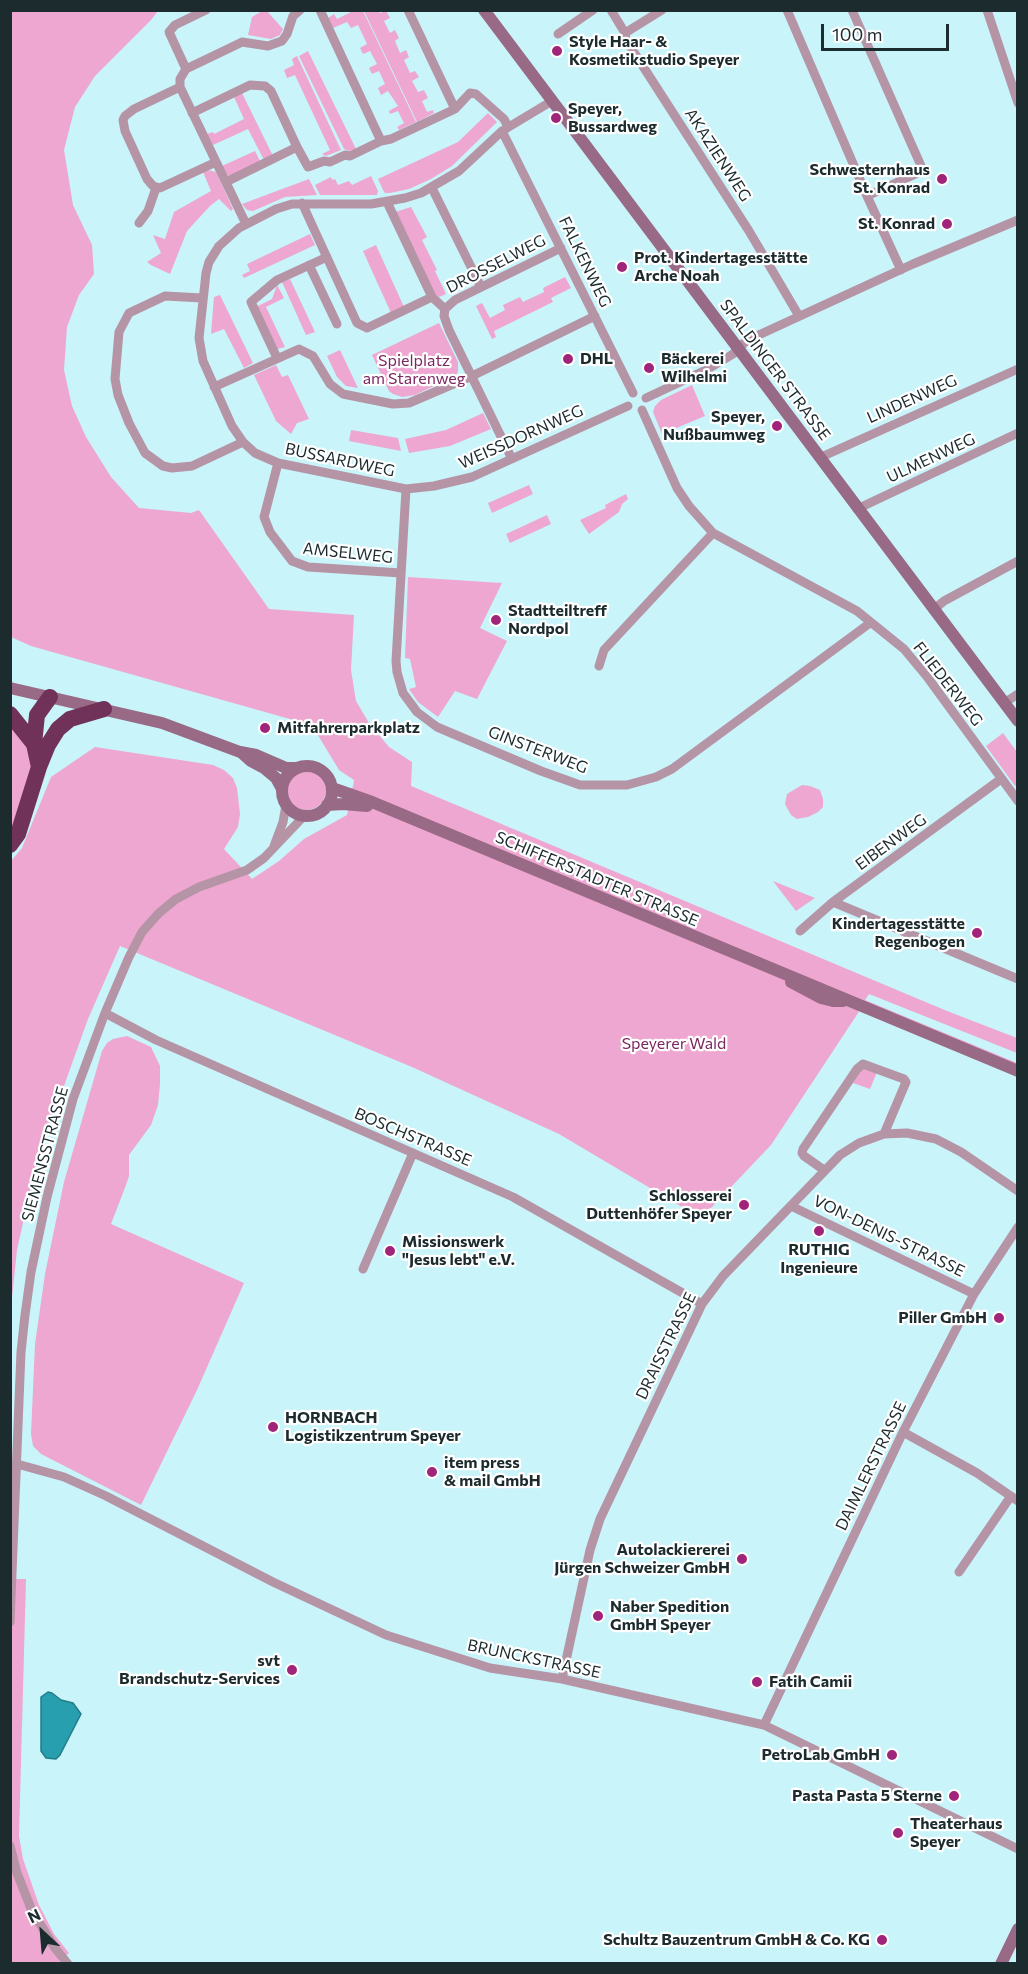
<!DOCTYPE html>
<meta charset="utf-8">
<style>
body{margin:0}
#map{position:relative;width:1028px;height:1974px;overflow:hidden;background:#c8f4fa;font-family:Commissioner,sans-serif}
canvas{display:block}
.frame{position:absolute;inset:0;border:12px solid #1b2b2e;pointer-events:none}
.north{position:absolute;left:12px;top:1902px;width:60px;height:60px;-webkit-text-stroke:4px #fff;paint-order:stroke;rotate:334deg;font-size:16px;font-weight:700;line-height:24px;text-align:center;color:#1b2b2e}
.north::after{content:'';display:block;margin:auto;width:21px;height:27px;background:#1b2b2e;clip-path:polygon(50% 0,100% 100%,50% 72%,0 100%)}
.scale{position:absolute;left:821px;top:24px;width:128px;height:27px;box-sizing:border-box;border:3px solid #1b2b2e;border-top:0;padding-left:8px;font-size:18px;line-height:21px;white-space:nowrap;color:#1b2b2e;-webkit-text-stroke:4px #fff;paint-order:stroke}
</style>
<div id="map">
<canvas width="1028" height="1974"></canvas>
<div class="frame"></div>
<div class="north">N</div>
<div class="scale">100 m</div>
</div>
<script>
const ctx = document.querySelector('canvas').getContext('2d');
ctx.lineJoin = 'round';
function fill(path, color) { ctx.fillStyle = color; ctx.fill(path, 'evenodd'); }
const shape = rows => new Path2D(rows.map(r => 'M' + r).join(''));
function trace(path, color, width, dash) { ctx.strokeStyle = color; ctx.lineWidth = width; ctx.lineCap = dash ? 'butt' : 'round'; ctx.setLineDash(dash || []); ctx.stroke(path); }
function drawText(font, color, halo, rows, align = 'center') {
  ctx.font = font + ' Commissioner,sans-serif'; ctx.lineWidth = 4.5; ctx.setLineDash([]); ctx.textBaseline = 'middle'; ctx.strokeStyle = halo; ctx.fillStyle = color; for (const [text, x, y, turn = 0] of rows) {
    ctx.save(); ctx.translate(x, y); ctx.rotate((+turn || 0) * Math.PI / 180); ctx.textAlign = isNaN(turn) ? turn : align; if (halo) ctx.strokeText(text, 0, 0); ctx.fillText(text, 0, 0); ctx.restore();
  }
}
fill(shape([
 [11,11,158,11,151,20,95,76,75,107,64,150,73,205,92,245,94,274,79,295,67,327,64,370,72,406,86,437,111,477,139,508,191,513,199,510,269,609,354,615,351,670,356,701,369,723,389,747,412,762,411,786,947,1011,1017,1038,1017,1053,869,994,865,1000,1017,1063,1017,1065,864,1004,771,1145,712,1207,699,1217,559,1134,412,1067,120,946,88,1019,36,1164,17,1250,11,1307,11,861,22,848,51,777,95,747,213,765,224,770,233,778,237,788,240,814,238,827,224,849,252,879,279,861,304,839,347,815,350,801,348,790,353,787,354,780,339,770,316,732,304,723,31,646,11,637],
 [262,11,267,11,283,29,280,35,271,39,248,35,252,17],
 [353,11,363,11,416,122,399,130,397,127,404,123,398,111,390,114,389,111,398,106,388,91,381,95,378,88,385,84,379,71,372,74,369,68,377,64,370,51,363,54,360,48,367,44,358,25,351,28,347,22,333,28,328,18,334,14,337,19],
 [364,11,378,11,380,13,386,11,390,18,384,21,390,33,395,30,399,38,395,41,400,53,406,50,409,57,404,60,410,73,415,71,419,77,412,81,418,92,424,90,428,98,422,101,427,112,433,110,434,113,417,122],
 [308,51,331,98,356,149,349,151,344,149,299,56],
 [297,56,341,150,326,156,322,154,330,150,295,75,287,78,284,70,294,65,292,59],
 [242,93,273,156,264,160,248,129,213,145,207,134,213,132,214,134,244,119,234,97],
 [488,113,497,122,452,166,431,179,409,189,390,193,385,193,383,190,378,179,458,142],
 [255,151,260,161,230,176,227,175,222,166],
 [208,170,216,172,233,209,231,211,219,199,210,206,187,231,170,274,151,265,147,262,161,253,153,235,165,239,174,212,211,191,203,172],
 [371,176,378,191,377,195,320,195,315,185,331,177,332,180,335,179,338,185,349,181,352,185],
 [309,179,317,195,285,197,253,211,247,210,242,204],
 [411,207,427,237,422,240,437,270,435,271,446,294,439,297,435,294,395,212],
 [310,234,315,245,244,278,242,275,250,271,247,264],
 [376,245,404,307,391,313,363,251],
 [565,277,571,288,551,298,553,302,494,331,496,337,492,339,476,306,482,303,490,318,505,310,503,305,520,297,523,302,544,292,543,288],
 [290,279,315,332,306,335,282,282],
 [277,285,284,298,266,307,285,347,277,349,256,307,272,299],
 [220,295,253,363,244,368,224,329,211,334,214,297],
 [439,323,458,362,458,372,455,376,415,395,402,397,393,394,389,391,372,355],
 [340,350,358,388,346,386,337,377,327,356],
 [276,365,282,377,288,375,309,419,297,423,291,434,276,421,254,375],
 [692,385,705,416,662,434,653,412,655,406,661,400],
 [483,413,491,429,450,446,409,453,405,439,446,430],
 [351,430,398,438,401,451,349,441],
 [529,485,533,494,492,513,488,503],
 [626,494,628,499,622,504,619,512,589,534,580,520,606,508,605,505],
 [547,515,551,524,510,543,506,534],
 [408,577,502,583,480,628,507,641,477,699,455,691,438,717,418,702,409,689,416,687,410,659,405,658],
 [10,720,25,736,32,765,10,834],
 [1003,733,1017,752,1017,784,1015,786,986,746],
 '286 790a20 20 0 1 1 40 0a20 20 0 1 1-40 0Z',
 [802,785,810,786,820,790,823,799,823,807,818,812,808,817,797,819,791,815,785,804,787,794],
 [773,881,815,898,796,911],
 [127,1036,151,1047,160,1066,160,1084,158,1105,151,1125,129,1155,129,1176,126,1185,111,1224,244,1283,197,1390,141,1505,41,1454,33,1446,31,1434,35,1344,45,1274,64,1182,102,1051,107,1043,113,1039],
 [866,1068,877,1072,870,1089,853,1083,859,1070],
 [11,1579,26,1579,19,1836,23,1859,39,1905,54,1934,69,1953,58,1963,11,1964]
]), '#eea7d0');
const water = shape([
 [48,1692,52,1693,61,1700,73,1703,81,1714,60,1755,56,1759,46,1758,41,1751,41,1697,48,1692]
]);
fill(water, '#279fae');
trace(water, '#237c88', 1.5);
trace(shape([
 [320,10,381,141],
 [408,10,455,109],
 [611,10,625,33,626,40,749,231,799,316],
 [787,10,867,196,901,270],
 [852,10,922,168,920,172,867,196],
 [987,10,1018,103],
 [625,33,662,10],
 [558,34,593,10],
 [186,69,169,32,175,25,206,10],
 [180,87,134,109,125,116,123,120,125,131,147,179,153,186,160,188,216,162],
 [552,101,502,131,459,171,421,193,405,198,371,204,292,204,276,209,239,228,219,246,209,262,206,273,199,338,203,361,232,426,243,442,255,453,278,463,406,489,434,486,472,477,628,406],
 [192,113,250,85,265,86,271,91,297,147],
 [502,131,633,393],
 [226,182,297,147,308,167,324,161,330,162,345,155,350,156,381,141,391,139,455,109,470,93,476,94,504,119,508,127],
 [432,188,481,287],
 [387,202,432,297,445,309],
 [302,203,357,323,367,328,432,297],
 [139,223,148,211,156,188],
 [246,224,180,87,180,79,186,69,236,45,242,42,268,46,282,41,287,34,293,16,300,10],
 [309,265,337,324],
 [202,298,165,296,129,313,119,332,115,379,118,395,129,423,145,453,163,466,172,468,192,466,243,442],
 [277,358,251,302,277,280,327,257],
 [214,387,299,349,313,356,330,384,343,394,393,404,409,403,472,376,595,316],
 [646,398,708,369,733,354,744,343,750,339,913,264,1018,220],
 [642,410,677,488,689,506,713,533,857,611,904,649,928,678,1018,801],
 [819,458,1018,369],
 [512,459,449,330,444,316,445,309,455,300,561,248],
 [278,463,264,517,270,532,292,561,308,567,401,573],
 [406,489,396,661,397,672,403,693,417,712,437,727,541,771,580,785,627,785,656,777,672,769,870,623],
 [857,509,1018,433],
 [933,610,944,601,1018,561],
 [599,666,604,650,713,533],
 [1004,703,1018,694],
 [274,846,283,822,286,805],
 [833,902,1018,979],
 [800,931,833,902,1001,779],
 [105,1013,156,1040,513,1197,702,1304],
 [824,1170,804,1156,802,1153,803,1149,857,1069,863,1064,904,1079,906,1082,884,1134],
 [791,1206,974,1294],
 [363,1269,413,1153],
 [903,1432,977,1473,1018,1501],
 [17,1464,64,1477,106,1496,273,1582,386,1635,490,1668,562,1679,764,1725,1018,1849],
 [959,1572,1011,1496],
 [10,1622,21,1352,25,1315,31,1272,47,1197,73,1099,105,1013,129,957,142,932,159,913,176,899,199,887,247,870,264,858,304,816],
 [562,1679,590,1550,600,1519,702,1304,723,1276,840,1155,859,1143,884,1134,907,1133,936,1139,961,1152,1018,1191],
 [764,1725,903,1432,974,1294,1018,1227],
 [10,1846,17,1873,32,1911,55,1948,68,1964]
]), '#b594a6', 9);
trace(shape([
 [484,10,1018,721],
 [10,688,162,723,240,752,256,755,286,768,297,768],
 [241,752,251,761,264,768,276,778,282,789],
 '282 791a25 25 0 1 1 50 0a25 25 0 1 1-50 0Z',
 [332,788,372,802,1018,1071],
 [327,805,343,804,367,806],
 [791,982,821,998,833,1001,843,1001],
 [1001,1964,1018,1929]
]), '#986a85', 12);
trace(shape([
 [10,714,34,744,39,767],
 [34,744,37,715,50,697],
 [10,845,18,834,39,767,48,745,58,729,70,719,104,709]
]), '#703259', 16);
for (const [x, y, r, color] of [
 [557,51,6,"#a02479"],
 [556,118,6,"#a02479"],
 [942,179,6,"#a02479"],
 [947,224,6,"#a02479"],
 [622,267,6,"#a02479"],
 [568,359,6,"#a02479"],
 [649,368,6,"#a02479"],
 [777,426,6,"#a02479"],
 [496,620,6,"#a02479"],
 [265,728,6,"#a02479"],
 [977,933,6,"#a02479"],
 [744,1205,6,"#a02479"],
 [819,1231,6,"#a02479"],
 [390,1251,6,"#a02479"],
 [999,1318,6,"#a02479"],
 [273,1427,6,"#a02479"],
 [432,1472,6,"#a02479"],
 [742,1559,6,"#a02479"],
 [598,1616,6,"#a02479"],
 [292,1670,6,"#a02479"],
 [757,1682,6,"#a02479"],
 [892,1755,6,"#a02479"],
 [954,1796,6,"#a02479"],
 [898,1833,6,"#a02479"],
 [882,1940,6,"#a02479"]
]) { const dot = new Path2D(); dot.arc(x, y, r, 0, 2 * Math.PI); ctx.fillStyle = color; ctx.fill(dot); trace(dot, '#fff', 2); }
drawText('bold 16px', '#1b2b2e', '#fff', [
 ["Style Haar- &",569,42],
 ["Kosmetikstudio Speyer",569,60],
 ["Speyer,",568,109],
 ["Bussardweg",568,127],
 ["Schwesternhaus",930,170,"right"],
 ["St. Konrad",930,188,"right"],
 ["St. Konrad",935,224,"right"],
 ["Prot. Kindertagesstätte",634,258],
 ["Arche Noah",634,276],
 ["DHL",580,359],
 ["Bäckerei",661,359],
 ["Wilhelmi",661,377],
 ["Speyer,",765,417,"right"],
 ["Nußbaumweg",765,435,"right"],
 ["Stadtteiltreff",508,611],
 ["Nordpol",508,629],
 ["Mitfahrerparkplatz",277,728],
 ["Kindertagesstätte",965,924,"right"],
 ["Regenbogen",965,942,"right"],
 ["Schlosserei",732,1196,"right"],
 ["Duttenhöfer Speyer",732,1214,"right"],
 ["Missionswerk",402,1242],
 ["\"Jesus lebt\" e.V.",402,1260],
 ["RUTHIG",819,1250,"center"],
 ["Ingenieure",819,1268,"center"],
 ["Piller GmbH",987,1318,"right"],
 ["HORNBACH",285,1418],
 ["Logistikzentrum Speyer",285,1436],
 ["item press",444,1463],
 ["& mail GmbH",444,1481],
 ["Autolackiererei",730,1550,"right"],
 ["Jürgen Schweizer GmbH",730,1568,"right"],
 ["Naber Spedition",610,1607],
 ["GmbH Speyer",610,1625],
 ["svt",280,1661,"right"],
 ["Brandschutz-Services",280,1679,"right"],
 ["Fatih Camii",769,1682],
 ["PetroLab GmbH",880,1755,"right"],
 ["Pasta Pasta 5 Sterne",942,1796,"right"],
 ["Theaterhaus",910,1824],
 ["Speyer",910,1842],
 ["Schultz Bauzentrum GmbH & Co. KG",870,1940,"right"]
], 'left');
drawText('16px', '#1b2b2e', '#fff', [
 ["AKAZIENWEG",718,155,57],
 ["FALKENWEG",585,262,64],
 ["DROSSELWEG",496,264,-27],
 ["SPALDINGER STRASSE",775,370,53],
 ["LINDENWEG",912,399,-24],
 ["WEISSDORNWEG",521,437,-24],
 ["ULMENWEG",931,458,-25],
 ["BUSSARDWEG",340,460,12],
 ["AMSELWEG",348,553,6],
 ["FLIEDERWEG",948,684,52],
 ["GINSTERWEG",538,750,21],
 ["EIBENWEG",891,842,-36],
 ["SCHIFFERSTADTER STRASSE",597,879,23],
 ["BOSCHSTRASSE",413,1137,23],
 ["SIEMENSSTRASSE",45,1154,-75],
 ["VON-DENIS-STRASSE",889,1236,26],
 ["DRAISSTRASSE",666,1346,-64],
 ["DAIMLERSTRASSE",871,1466,-64],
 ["BRUNCKSTRASSE",534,1659,12]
]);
drawText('16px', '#7b275f', '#fff', [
 ["Spielplatz",414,361],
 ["am Starenweg",414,379],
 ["Speyerer Wald",674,1044]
]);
</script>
